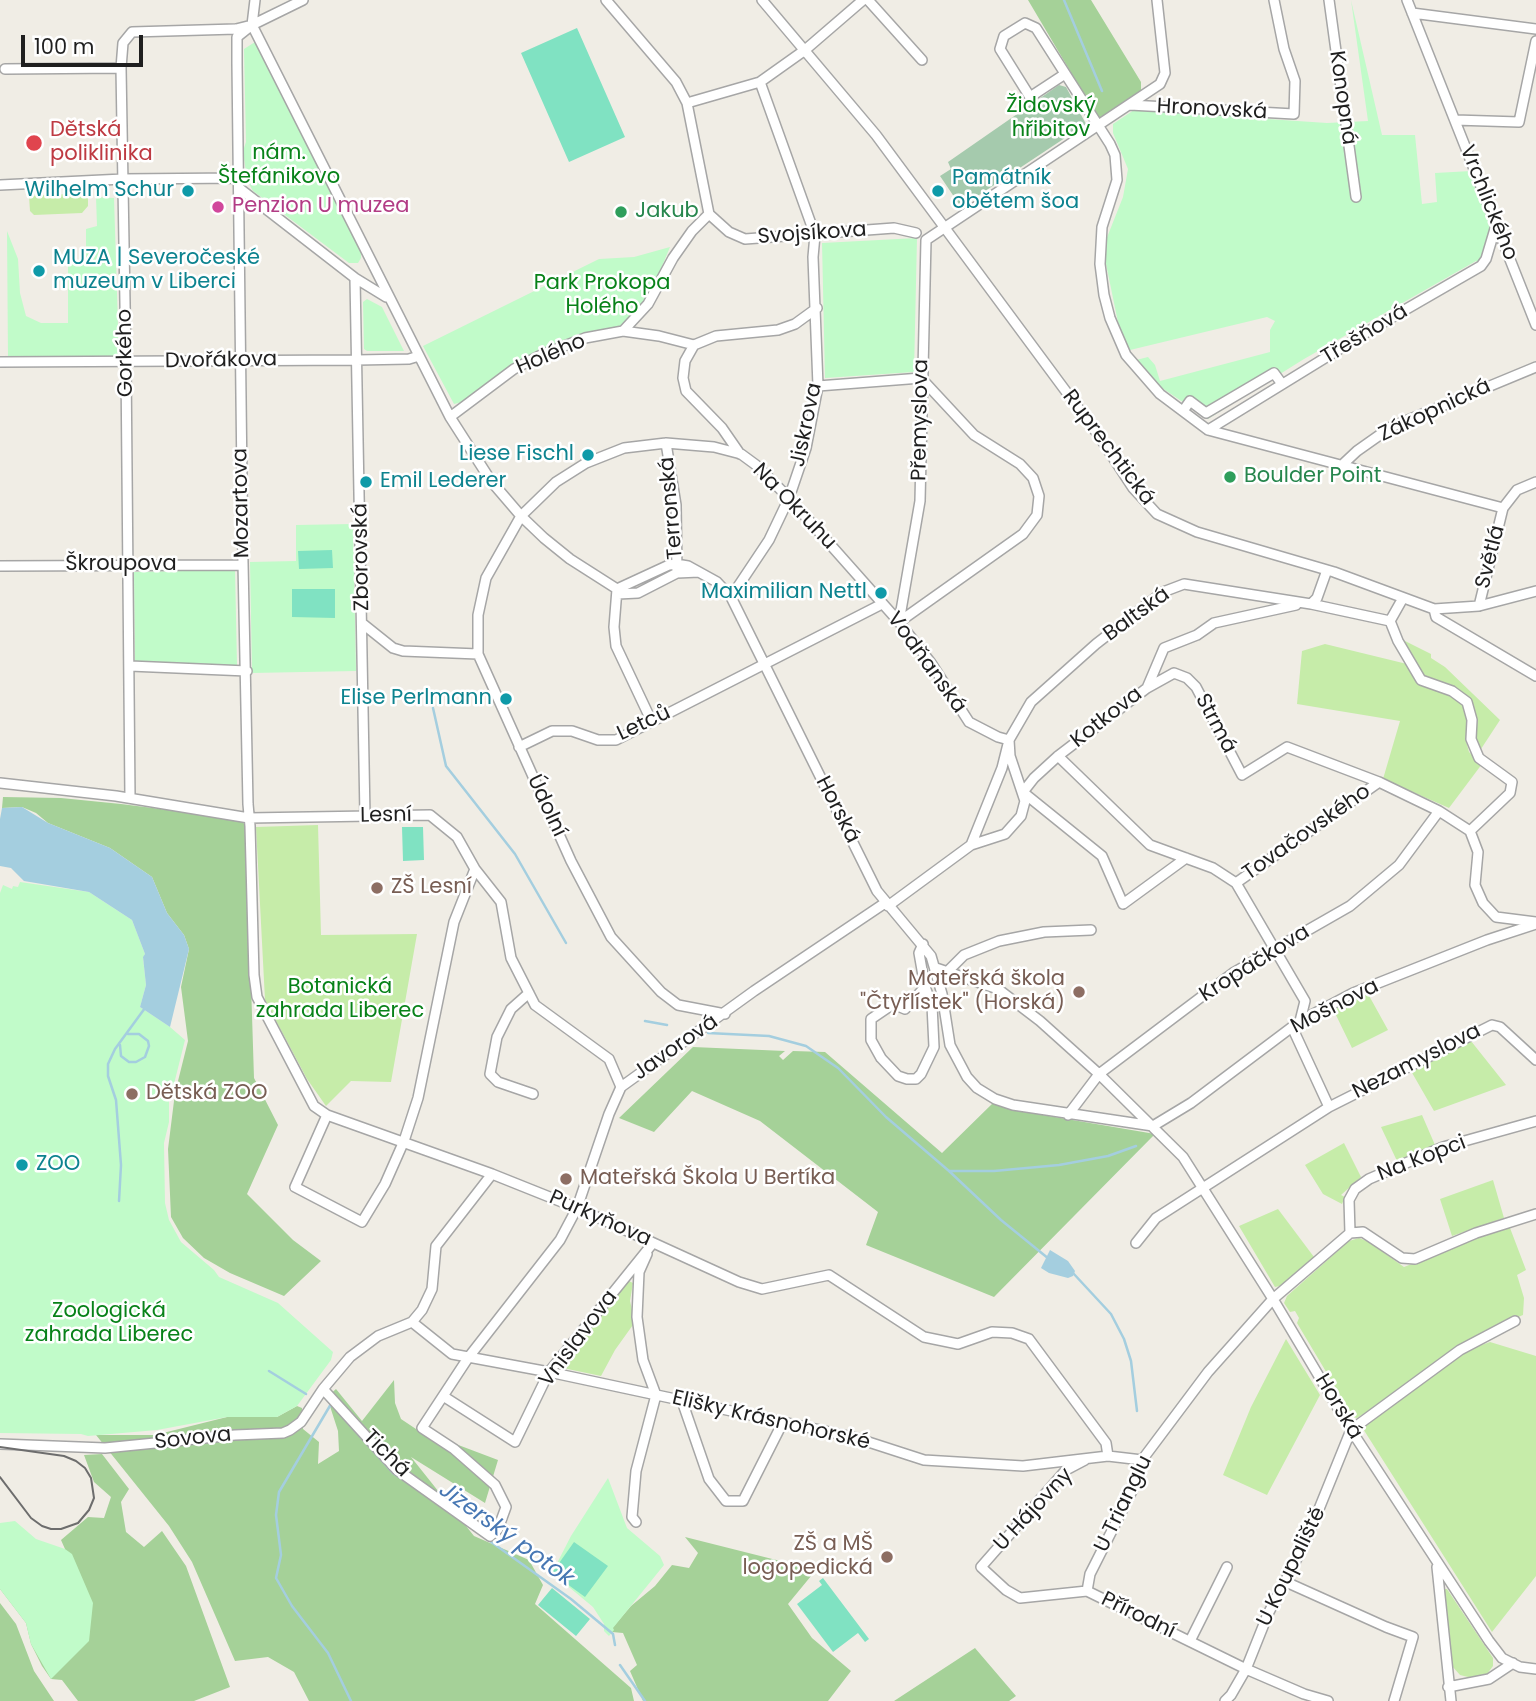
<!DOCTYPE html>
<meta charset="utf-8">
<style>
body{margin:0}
#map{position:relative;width:1536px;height:1701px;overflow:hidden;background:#f0ede5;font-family:Poppins,sans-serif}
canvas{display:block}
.scale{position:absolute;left:21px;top:35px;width:122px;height:32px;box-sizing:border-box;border:4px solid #1f1f1f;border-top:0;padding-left:9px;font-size:21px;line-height:24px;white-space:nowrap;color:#1f1f1f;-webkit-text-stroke:5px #fff;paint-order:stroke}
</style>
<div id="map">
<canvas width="1536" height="1701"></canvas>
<div class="scale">100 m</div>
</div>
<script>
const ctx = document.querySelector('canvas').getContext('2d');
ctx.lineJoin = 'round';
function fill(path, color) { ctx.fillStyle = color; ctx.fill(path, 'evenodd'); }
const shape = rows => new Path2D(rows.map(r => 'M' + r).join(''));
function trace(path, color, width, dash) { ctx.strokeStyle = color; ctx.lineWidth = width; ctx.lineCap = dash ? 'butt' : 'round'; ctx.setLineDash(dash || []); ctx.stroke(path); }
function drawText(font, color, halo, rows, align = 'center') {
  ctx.font = font + ' Poppins,sans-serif'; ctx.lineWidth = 5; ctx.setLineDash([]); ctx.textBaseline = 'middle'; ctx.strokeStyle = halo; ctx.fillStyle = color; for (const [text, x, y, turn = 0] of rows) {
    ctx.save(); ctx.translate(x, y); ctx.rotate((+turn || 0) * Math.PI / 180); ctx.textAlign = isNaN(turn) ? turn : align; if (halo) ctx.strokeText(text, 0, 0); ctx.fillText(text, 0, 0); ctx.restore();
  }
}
fill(shape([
 [88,193,88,206,82,213,34,215,30,211,29,196],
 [1399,638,1431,654,1431,658,1445,667,1500,720,1479,752,1475,744,1468,703,1419,674],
 [1325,644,1407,664,1416,678,1430,688,1446,692,1461,703,1468,716,1466,741,1469,752,1482,764,1449,808,1383,779,1400,721,1297,704,1302,651],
 [318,825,321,935,417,934,391,1082,351,1081,326,1106,307,1079,265,1000,256,827],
 [1367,992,1388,1030,1352,1048,1333,1009],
 [1471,1041,1506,1085,1434,1111,1411,1071],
 [1422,1115,1435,1145,1397,1161,1381,1127],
 [1344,1143,1361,1177,1341,1195,1345,1197,1342,1204,1323,1194,1305,1165],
 [1493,1180,1504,1218,1452,1236,1440,1199],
 [1278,1209,1314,1257,1280,1286,1275,1287,1239,1226],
 [1506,1227,1510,1228,1526,1270,1517,1275,1524,1298,1523,1315,1503,1323,1357,1418,1353,1417,1297,1323,1299,1318,1295,1311,1290,1312,1284,1303,1287,1296,1349,1241,1359,1238,1369,1242,1404,1267],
 [627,1280,633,1283,630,1301,635,1322,615,1350,601,1376,558,1367],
 [1286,1339,1320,1395,1267,1495,1223,1475,1251,1407],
 [1490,1342,1536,1356,1536,1576,1492,1632,1360,1424,1465,1351],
 [1444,1589,1447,1589,1493,1658,1493,1666,1487,1674,1472,1678,1460,1675,1452,1666]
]), '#c6eca9');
fill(shape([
 [1028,0,1091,0,1141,82,1141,92,1099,120],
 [3,797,61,798,121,804,240,819,246,826,254,1078,278,1125,247,1194,293,1240,321,1261,284,1296,230,1273,204,1258,183,1238,171,1217,168,1149,175,1093,188,1041,181,987,189,949,184,935,167,913,152,877,110,848,48,823,36,813,22,807,2,808],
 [693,1047,785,1051,779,1056,783,1060,793,1051,825,1052,942,1153,993,1103,1043,1115,1155,1134,994,1297,866,1245,878,1212,760,1121,692,1091,654,1132,619,1118],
 [394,1380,395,1403,401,1419,416,1429,498,1460,485,1503,411,1457,474,1536,529,1560,543,1585,535,1604,631,1688,634,1701,309,1701,294,1672,268,1657,235,1661,192,1562,169,1526,96,1435,155,1435,227,1417,277,1417,297,1406,302,1408,303,1429,319,1442,318,1464,339,1451,338,1431,327,1397,336,1389,362,1421],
 [102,1454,129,1489,121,1502,126,1532,144,1547,162,1531,186,1566,230,1687,194,1701,78,1701,62,1680,51,1679,42,1666,31,1644,26,1623,0,1589,0,1581,65,1549,61,1540,88,1517,104,1518,111,1497,94,1482,84,1455],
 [685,1537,816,1570,788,1604,812,1638,851,1671,828,1701,643,1701,630,1671,637,1665,623,1633,612,1632,612,1628,631,1606,655,1586,672,1565,689,1568,698,1553],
 [0,1603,16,1624,34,1671,54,1701,0,1701],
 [975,1648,1016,1696,1009,1701,894,1701]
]), '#a5d198');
fill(shape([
 [1059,85,1066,87,1086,124,961,207,940,176,951,169,948,162]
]), '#a5caad');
fill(shape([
 [1351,0,1382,135,1415,135,1422,204,1437,202,1435,173,1471,171,1491,222,1484,249,1478,264,1476,261,1304,359,1208,419,1162,388,1136,360,1148,357,1155,365,1160,381,1270,352,1270,330,1275,321,1267,317,1130,350,1119,327,1106,264,1106,240,1123,197,1128,169,1113,133,1113,124,1134,110,1327,123,1368,121],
 [255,42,361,251,361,258,358,263,349,263,253,191,247,180,243,151,246,142,244,49],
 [96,197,114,198,119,357,8,360,7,231,18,259,20,293,26,316,41,323,68,323,68,263,86,262,86,229,97,226],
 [917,238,914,372,825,378,822,243],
 [670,247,648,300,633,313,624,326,580,334,570,338,520,362,462,402,454,404,423,346,599,259,634,257],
 [367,299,382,307,404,351,367,351,364,349,363,302],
 [353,524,356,671,252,673,250,562,296,561,296,525],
 [235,570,237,665,135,665,134,572],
 [20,882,89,892,132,920,145,954,143,958,146,985,140,1007,170,1027,185,1040,172,1092,169,1092,169,1122,164,1143,165,1203,169,1220,181,1242,214,1270,219,1277,278,1303,333,1352,331,1360,297,1406,277,1417,227,1417,157,1430,88,1436,81,1434,0,1433,0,893,3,885,12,889,13,886,18,887],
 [608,1478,627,1528,660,1556,664,1565,613,1628,614,1630,609,1636,604,1631,604,1624,593,1607,552,1573,571,1536],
 [15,1521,36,1539,65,1549,72,1554,93,1603,89,1641,51,1679,31,1644,26,1623,0,1589,0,1523]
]), '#c1fbc9');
fill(shape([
 [577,28,625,137,569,162,521,53],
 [332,550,333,568,299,569,298,551],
 [292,589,335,589,335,618,292,617],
 [402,827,423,827,424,860,403,861],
 [574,1542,608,1566,585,1597,552,1573],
 [823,1578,869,1639,865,1642,858,1633,833,1652,797,1604,822,1585,819,1581],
 [552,1588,590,1619,576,1636,538,1605]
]), '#80e2c2');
fill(shape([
 [22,807,48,823,110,848,152,877,167,913,184,935,189,949,170,1027,140,1007,146,985,143,957,145,954,132,920,89,892,24,881,11,868,0,866,0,819,2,808],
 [1050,1250,1068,1261,1075,1271,1073,1276,1068,1278,1049,1273,1041,1268]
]), '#a4cedf');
trace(shape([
 [1064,0,1102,91],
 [433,708,446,766,515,854,566,943],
 [645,1021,667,1025],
 [708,1033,769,1036,806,1046,838,1068,886,1117,949,1171,1001,1220,1049,1259],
 [120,1045,121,1056,129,1062,136,1062,145,1057,149,1046,148,1041,139,1034,128,1034],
 [950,1171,994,1171,1059,1165,1108,1156,1136,1146],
 [119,1201,121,1165,116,1100,108,1076,108,1064,115,1049,145,1008],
 [1073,1273,1111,1314,1124,1339,1131,1361,1137,1411],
 [269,1371,306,1394],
 [431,1499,571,1599,613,1634,615,1645],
 [620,1665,645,1701],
 [351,1701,328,1653,292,1606,276,1578,281,1555,276,1515,279,1492,331,1404,393,1473,420,1491]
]), '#a4cedf', 2.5);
const minor = shape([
 [606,0,676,82,687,103,709,214,729,232,745,239,894,228,916,233],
 [762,0,876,135,1099,436,1133,488,1157,514,1197,532,1334,572,1434,609,1479,606,1536,591],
 [868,0,922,60],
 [1329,0,1356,197],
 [1407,0,1536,325],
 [1412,13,1536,29],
 [252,25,237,37,237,64,243,563,248,804,250,826,254,975,257,997,314,1106,327,1115,492,1174,577,1208,739,1282,762,1289,829,1275,924,1337,958,1344,992,1332,1012,1333,1029,1339,1106,1443,1108,1456],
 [252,25,450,417,491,481,521,516,544,538,570,559,617,589],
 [252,25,255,0],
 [5,69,121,68],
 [1065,74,1030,97,1000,49,1004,36,1025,23,1036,28,1110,144,1115,155,1117,180,1102,227,1100,264,1104,295,1110,318,1126,355,1160,394,1208,430,1503,508],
 [687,103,760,82,805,50,863,0],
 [1130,105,1294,114,1295,81,1284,49,1274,0],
 [1455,120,1519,122,1536,41],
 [0,185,123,179,238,178],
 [239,188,355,278,386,297],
 [355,278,365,816],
 [623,331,648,304,673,258,692,231,709,214],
 [0,362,357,360,409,359,419,356],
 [818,386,921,378,974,435,1020,464,1033,478,1039,496,1037,515,1023,534,899,622],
 [1183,411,1190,401,1206,413,1274,373,1282,384],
 [450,417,514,369,543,354,585,338,623,331,659,336,694,345],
 [1208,430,1377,326,1481,266,1486,259,1497,222],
 [666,443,676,505,677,573],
 [740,454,722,428,686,391,683,378,685,361,694,345,716,336,778,330,795,324,817,308],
 [1341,466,1357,451,1391,427,1536,367],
 [0,566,243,565],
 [617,589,669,565,676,564,688,566,717,582,731,597,877,891,931,956,942,994,950,1045,967,1077,977,1088,995,1099,1013,1105,1153,1126],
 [617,589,614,627,616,646,651,720],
 [618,594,638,593,677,573,699,572],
 [731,597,769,540,789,498,806,448,818,386,813,257,815,235,760,82],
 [1311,604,1390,621,1403,598],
 [1479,606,1503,508,1517,490,1536,482],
 [1434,609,1436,617,1536,676],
 [1390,621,1398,641,1421,680,1452,691,1467,702,1472,720,1471,739,1479,758,1512,782,1510,793,1470,831],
 [899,622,920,501,926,240,1160,84,1165,73,1157,0],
 [363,624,393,648,403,651,478,654,571,861,611,937,661,992,678,1005,725,1014],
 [478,654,478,615,486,578,521,516,556,482,586,463,624,448,666,443,714,447,741,454,756,465,789,498,899,622,931,663,969,722,998,737,1009,740,1010,756,1025,801,1021,816,1005,834,971,845],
 [130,666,247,671],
 [1147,688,1164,648,1197,635,1214,623,1296,605],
 [519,747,552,731,572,731,598,740,616,740,882,604],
 [1058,756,1150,845,1213,868,1236,883,1305,1001,1300,1021],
 [0,783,116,796,249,818,430,815,457,837,475,869,501,902,511,958,535,1005,609,1059,621,1087],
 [1023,792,1034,778,1058,756,1147,688,1174,673,1187,678,1196,687,1242,775,1287,747,1379,782,1439,811,1470,831,1478,852,1475,885,1483,903,1496,917,1536,922],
 [1024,793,1102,856,1123,904,1186,858],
 [130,798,126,362,121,68,123,43,132,32,236,29,252,25,303,0],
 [1236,883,1379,782],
 [888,906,971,845,1002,768,1009,740,1031,702,1096,644,1163,592,1184,584,1311,604,1317,598,1327,570],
 [923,944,919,953,925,987,905,1009,893,1004,871,1019,871,1040,881,1058,898,1076,907,1079,916,1079,921,1074,934,1047,932,1005,925,987],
 [936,968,998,989,1040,1021,1099,1074,1183,1157,1273,1299,1351,1430,1489,1641,1502,1658,1520,1667,1536,1669],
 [947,972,964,955,999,941,1044,932,1091,930],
 [529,993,511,1009,497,1037,490,1074,498,1082,533,1094],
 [1292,1027,1329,1107],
 [327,1115,295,1187,362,1222,385,1184,404,1141,418,1098,454,922,475,869],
 [1068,1115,1099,1074,1233,973,1350,906,1399,865,1439,811],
 [1153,1126,1191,1103,1300,1021,1353,993,1487,940,1536,924],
 [1350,1233,1349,1200,1355,1189,1369,1179,1443,1147,1536,1121],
 [1136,1243,1156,1218,1329,1107,1492,1025,1500,1027,1536,1060],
 [647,1254,639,1272,637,1317,643,1360,656,1395],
 [412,1322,452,1354,549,1372,853,1437,924,1460,1023,1466,1108,1456,1142,1460],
 [323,1389,396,1469,490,1536,498,1529,506,1507,495,1485,454,1449,422,1428,468,1358,560,1240,577,1208,609,1114,621,1087,754,991,885,903],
 [443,1396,515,1442,549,1372,653,1243],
 [682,1401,709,1479,726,1501,743,1501,783,1422],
 [1351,1430,1460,1350,1515,1321],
 [0,1444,105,1448,235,1435,283,1433,290,1430,301,1422,323,1389,350,1357,378,1336,412,1322,422,1310,432,1289,436,1246,492,1174],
 [1085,1460,1066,1470,981,1567,1006,1590,1020,1598,1087,1591],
 [636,1522,632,1517,636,1471,656,1395],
 [1437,1567,1451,1701],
 [1286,1582,1386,1627,1413,1637,1394,1701],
 [1087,1591,1090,1574,1138,1479,1142,1460,1208,1372,1273,1299,1350,1233,1363,1232,1402,1258,1415,1259,1476,1233,1536,1214],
 [1087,1591,1246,1669,1304,1694,1328,1701],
 [1190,1641,1227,1567],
 [1448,1687,1489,1679,1513,1663],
 [1225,1701,1231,1695,1246,1669,1268,1614,1306,1541,1351,1430]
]);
trace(minor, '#a6a6a6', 12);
trace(minor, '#fff', 9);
trace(shape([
 [0,1447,64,1456,76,1461,85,1468,91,1478,94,1498,89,1510,78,1523,61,1529,51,1529,42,1526,31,1518,0,1477]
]), '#6d6d6d', 2);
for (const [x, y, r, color] of [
 [34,143,9,"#e0444e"],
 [188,191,7,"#0f9aa8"],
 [938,191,7,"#0f9aa8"],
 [218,207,7,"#d1479c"],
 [621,212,7,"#2e9e5b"],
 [39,271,7,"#0f9aa8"],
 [588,455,7,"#0f9aa8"],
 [1230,477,7,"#2e9e5b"],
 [366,482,7,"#0f9aa8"],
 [881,593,7,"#0f9aa8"],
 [506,699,7,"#0f9aa8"],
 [377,888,7,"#8d6e63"],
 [1079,992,7,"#8d6e63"],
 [132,1094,7,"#8d6e63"],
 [22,1165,7,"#0f9aa8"],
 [566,1179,7,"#8d6e63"],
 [887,1557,7,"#8d6e63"]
]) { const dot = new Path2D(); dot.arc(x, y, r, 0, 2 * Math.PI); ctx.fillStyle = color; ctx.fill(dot); trace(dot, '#fff', 2.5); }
drawText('21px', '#1f1f1f', '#fff', [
 ["Konopná",1342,98,82],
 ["Hronovská",1212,110,3],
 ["Vrchlického",1488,203,68],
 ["Svojsíkova",812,234,-4],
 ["Třešňová",1365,335,-31],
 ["Gorkého",126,353,-91],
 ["Holého",551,355,-23],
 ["Dvořákova",221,361,-1],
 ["Zákopnická",1435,411,-25],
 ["Přemyslova",921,420,-89],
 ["Jiskrova",807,425,-78],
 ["Ruprechtická",1108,448,53],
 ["Mozartova",242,503,-91],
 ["Na Okruhu",794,507,46],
 ["Terronská",672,508,-95],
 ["Zborovská",362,557,-91],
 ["Světlá",1491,557,-76],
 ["Škroupova",121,565],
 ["Baltská",1137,615,-36],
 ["Vodňanská",926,663,54],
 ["Kotkova",1107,718,-38],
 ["Letců",644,724,-25],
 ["Strmá",1215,724,62],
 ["Údolní",546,806,65],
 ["Horská",837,810,63],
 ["Lesní",386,816,-1],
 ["Tovačovského",1307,833,-35],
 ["Kropáčkova",1255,964,-32],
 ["Mošnova",1335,1007,-27],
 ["Javorová",676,1048,-35],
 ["Nezamyslova",1417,1062,-27],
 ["Na Kopci",1422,1159,-21],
 ["Purkyňova",600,1219,24],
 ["Vnislavova",579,1339,-53],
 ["Horská",1338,1407,59],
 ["Elišky Krásnohorské",771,1421,13],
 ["Sovova",193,1439,-6],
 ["Tichá",386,1454,45],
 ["U Trianglu",1124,1504,-64],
 ["U Hájovny",1034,1510,-47],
 ["U Koupaliště",1292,1567,-64],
 ["Přírodní",1138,1616,26]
]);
drawText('21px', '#088219', '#fff', [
 ["Židovský",1051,107],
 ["hřibitov",1051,131],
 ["nám.",279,154],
 ["Štefánikovo",279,178],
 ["Park Prokopa",602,284],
 ["Holého",602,308],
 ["Botanická",340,988],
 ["zahrada Liberec",340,1012],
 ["Zoologická",109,1312],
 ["zahrada Liberec",109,1336]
]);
drawText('21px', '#be3a42', '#fff', [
 ["Dětská",50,131],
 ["poliklinika",50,155]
], 'left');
drawText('21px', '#0d838f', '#fff', [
 ["Památník",952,179],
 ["obětem šoa",952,203],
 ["Wilhelm Schur",174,191,"right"],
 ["MUZA | Severočeské",53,259],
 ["muzeum v Liberci",53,283],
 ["Liese Fischl",574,455,"right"],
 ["Emil Lederer",380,482],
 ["Maximilian Nettl",867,593,"right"],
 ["Elise Perlmann",492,699,"right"],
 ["ZOO",36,1165]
], 'left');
drawText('21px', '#b23c85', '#fff', [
 ["Penzion U muzea",232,207]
], 'left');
drawText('21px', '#27864d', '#fff', [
 ["Jakub",635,212],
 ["Boulder Point",1244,477]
], 'left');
drawText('21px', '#785e54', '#fff', [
 ["ZŠ Lesní",391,888],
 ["Mateřská škola",1065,980,"right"],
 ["\"Čtyřlístek\" (Horská)",1065,1004,"right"],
 ["Dětská ZOO",146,1094],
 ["Mateřská Škola U Bertíka",580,1179],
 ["ZŠ a MŠ",873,1545,"right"],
 ["logopedická",873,1569,"right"]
], 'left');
drawText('italic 23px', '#4777b3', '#fff', [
 ["Jizerský potok",506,1535,36]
]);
</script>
